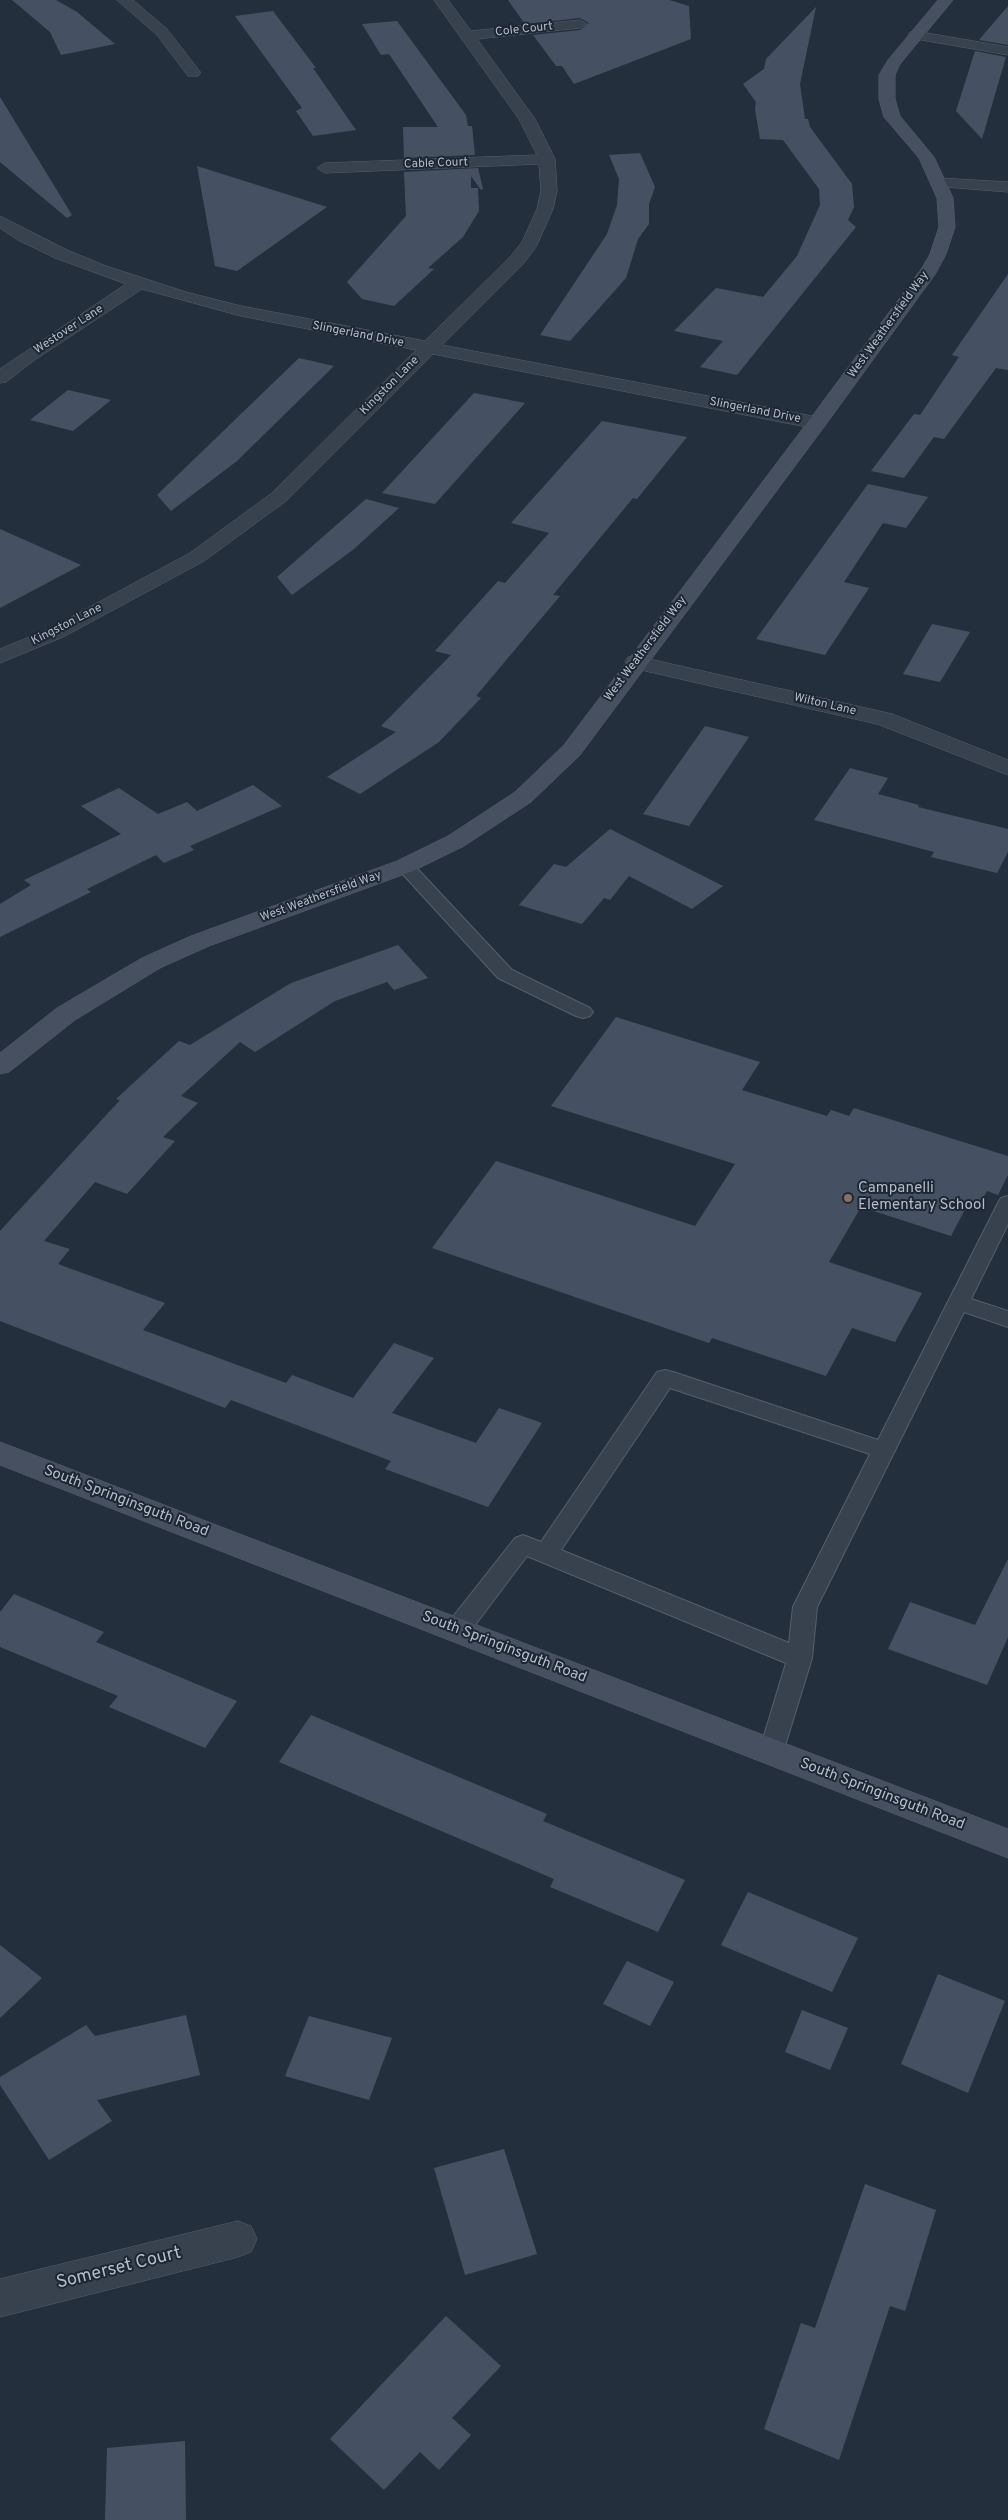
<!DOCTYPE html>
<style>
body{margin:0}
canvas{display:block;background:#242f3e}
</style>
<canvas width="1008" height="2520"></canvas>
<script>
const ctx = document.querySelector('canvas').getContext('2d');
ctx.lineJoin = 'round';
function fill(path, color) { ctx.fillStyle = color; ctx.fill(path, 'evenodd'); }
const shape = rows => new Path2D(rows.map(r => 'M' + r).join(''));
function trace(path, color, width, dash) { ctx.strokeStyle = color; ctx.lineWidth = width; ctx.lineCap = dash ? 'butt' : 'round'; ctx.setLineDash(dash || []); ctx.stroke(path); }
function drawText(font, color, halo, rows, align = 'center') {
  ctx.font = font + ' Overpass,sans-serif'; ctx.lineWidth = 4; ctx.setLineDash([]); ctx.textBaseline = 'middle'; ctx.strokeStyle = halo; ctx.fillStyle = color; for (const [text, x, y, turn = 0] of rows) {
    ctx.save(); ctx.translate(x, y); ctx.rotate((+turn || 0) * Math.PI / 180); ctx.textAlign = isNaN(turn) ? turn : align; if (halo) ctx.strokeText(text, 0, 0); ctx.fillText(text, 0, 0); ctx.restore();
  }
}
fill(shape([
 [12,0,56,0,77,12,115,44,61,55,50,32],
 [508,0,669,0,689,6,691,39,574,84,562,66,556,66,533,35,580,30,589,23,580,18,525,24],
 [1008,6,1008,45,979,40],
 [816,7,800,84,805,119,808,119,810,127,852,184,854,207,848,220,856,227,737,375,700,367,723,341,674,331,716,288,763,297,797,256,820,205,819,189,783,140,760,139,755,109,756,102,743,84,764,69,766,59],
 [273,11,316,68,313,68,356,130,313,136,296,111,302,108,235,16],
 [397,21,466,115,468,126,472,126,475,155,404,158,403,127,438,127,389,54,381,55,362,24],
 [975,51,1006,57,982,139,956,111],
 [0,97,72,215,67,218,0,162],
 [640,153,655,187,649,204,649,224,638,239,626,278,570,341,540,335,607,234,617,205,619,179,609,155],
 [197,166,327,207,237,271,215,266],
 [478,168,483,189,481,190,471,176,471,188,478,188,479,211,463,237,428,268,434,269,394,306,362,299,347,282,406,216,404,172],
 [1008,274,1008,370,996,368,944,439,934,437,904,478,871,471,914,414,920,415,959,357,952,355],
 [299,358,334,366,237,461,171,511,157,495],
 [68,390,111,400,73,431,30,420],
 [474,393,525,403,435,504,382,493],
 [602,421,687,437,637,499,633,498,553,595,560,596,476,696,481,698,439,742,360,794,327,777,396,732,381,726,451,655,435,651,498,581,505,583,549,533,511,523],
 [868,484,928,497,906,528,883,523,844,582,869,588,825,655,756,639],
 [366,499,399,508,354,549,292,595,277,577],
 [0,529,81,565,0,608],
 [932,624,970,632,940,682,903,674],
 [705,726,749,737,689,826,643,814],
 [850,768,888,778,878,794,919,805,918,807,1008,829,1008,852,997,873,931,857,934,852,814,820],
 [253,785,282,806,190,846,194,850,164,863,156,855,87,889,91,892,0,937,0,904,31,885,24,880,121,834,81,806,119,788,158,814,187,802,197,811],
 [610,829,723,886,692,909,629,876,610,900,604,898,582,924,519,905,554,864,566,867],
 [398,945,428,978,394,990,387,982,335,1001,255,1052,240,1042,181,1096,198,1103,163,1137,175,1141,127,1194,95,1182,44,1241,70,1249,58,1264,165,1303,143,1330,286,1383,292,1375,353,1398,394,1343,434,1358,392,1413,476,1443,499,1408,542,1423,488,1507,385,1469,391,1461,231,1400,225,1408,0,1321,0,1231,120,1100,116,1099,179,1041,190,1045,291,983],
 [616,1017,760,1062,742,1090,827,1116,831,1110,849,1116,854,1108,1008,1156,1008,1175,998,1195,987,1191,980,1204,970,1200,951,1236,861,1207,829,1262,922,1293,895,1342,852,1328,826,1376,712,1338,709,1343,432,1248,496,1161,695,1226,735,1164,551,1106],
 [1008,1559,1008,1637,987,1685,888,1649,910,1602,975,1625],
 [14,1594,104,1632,96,1642,237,1701,205,1748,109,1707,118,1696,0,1647,0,1612],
 [311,1715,547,1814,543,1821,685,1880,658,1932,550,1887,554,1879,279,1762],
 [748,1892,858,1938,832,1992,721,1945],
 [0,1945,42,1978,0,2018],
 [627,1961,674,1982,650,2026,603,2004],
 [938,1974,1005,2001,968,2093,901,2064],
 [802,2010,848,2028,830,2070,785,2052],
 [186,2015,200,2075,97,2100,112,2121,49,2160,0,2085,0,2077,86,2025,95,2036],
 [309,2016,392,2038,369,2100,285,2076],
 [504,2149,537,2254,465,2275,434,2168],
 [865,2184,936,2210,905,2311,890,2306,839,2460,764,2429,801,2323,815,2328],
 [446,2316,501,2366,452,2418,471,2435,439,2470,420,2452,384,2490,330,2439],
 [185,2441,186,2520,105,2520,107,2448]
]), '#455162');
const lane = shape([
 [405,861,411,862,512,970,590,1008,593,1012,590,1016,583,1018,576,1016,498,978,399,870,396,866,399,862,405,861],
 [1008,1196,1008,1224,971,1299,1008,1311,1008,1327,964,1312,817,1607,812,1658,781,1759,772,1762,763,1759,759,1752,786,1663,527,1556,466,1637,457,1640,448,1637,445,1630,448,1623,515,1538,523,1535,541,1542,657,1372,665,1370,673,1372,878,1440,998,1203,1001,1198,1008,1196],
 [670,1388,870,1454,793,1607,789,1643,561,1550,670,1388]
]);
const street = shape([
 [117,0,133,0,167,29,201,73,198,76,188,76,157,35,117,0],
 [434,0,448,0,471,31,580,20,587,24,580,28,477,39,535,119,555,159,557,191,553,209,536,247,523,264,442,345,817,417,824,419,826,423,824,427,817,429,433,354,286,501,204,561,63,637,0,663,0,649,49,629,190,553,272,493,416,350,241,316,142,289,33,361,6,382,0,383,0,369,126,284,55,258,18,240,0,228,0,216,67,250,106,266,186,292,241,306,425,341,511,256,522,242,537,209,541,191,539,164,325,173,317,168,325,163,537,155,519,119,434,0],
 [915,31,1008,47,1008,55,910,38,908,35,910,32,915,31],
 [939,178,1008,182,1008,192,933,186,931,183,939,178],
 [636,656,892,714,1008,760,1008,775,877,724,628,667,625,662,628,657,636,656],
 [238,2221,251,2226,257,2239,251,2252,238,2257,0,2317,0,2279,238,2221]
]);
const secondary = shape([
 [938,0,953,0,900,64,895,75,895,99,900,116,934,157,953,198,955,227,946,254,936,273,824,427,580,755,531,802,464,846,413,871,209,946,160,968,75,1020,9,1072,0,1074,0,1053,57,1008,142,958,191,936,397,861,448,836,515,792,564,745,810,419,922,268,930,254,939,227,937,198,919,158,884,117,879,99,879,75,888,60,938,0],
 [0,1442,1008,1829,1008,1858,0,1465,0,1442]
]);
trace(lane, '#565f6c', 2);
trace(street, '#565f6c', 1);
trace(secondary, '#565f6c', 1);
fill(lane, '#38414e');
fill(street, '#38414e');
fill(secondary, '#465061');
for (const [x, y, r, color] of [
 [848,1198,5,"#8d6e63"]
]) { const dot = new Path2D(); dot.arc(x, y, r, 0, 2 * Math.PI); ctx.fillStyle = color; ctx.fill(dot); trace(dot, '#1d2633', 2); }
drawText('12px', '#b4bcc9', '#1d2633', [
 ["Cole Court",524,30,-6],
 ["Cable Court",436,164,-2],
 ["West Weathersfield Way",889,325,-54],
 ["Westover Lane",69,330,-33],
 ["Slingerland Drive",358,335,11],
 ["Kingston Lane",390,386,-45],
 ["Slingerland Drive",755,411,11],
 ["Kingston Lane",67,625,-27],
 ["West Weathersfield Way",646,649,-53],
 ["Wilton Lane",825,705,13],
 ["West Weathersfield Way",321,897,-20]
]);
drawText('15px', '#b4bcc9', '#1d2633', [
 ["Campanelli",858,1189],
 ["Elementary School",858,1206]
], 'left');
drawText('15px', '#b4bcc9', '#1d2633', [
 ["South Springinsguth Road",126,1502,21],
 ["South Springinsguth Road",504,1648,21],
 ["South Springinsguth Road",882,1795,21]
]);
drawText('18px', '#b4bcc9', '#1d2633', [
 ["Somerset Court",119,2269,-14]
]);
</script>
